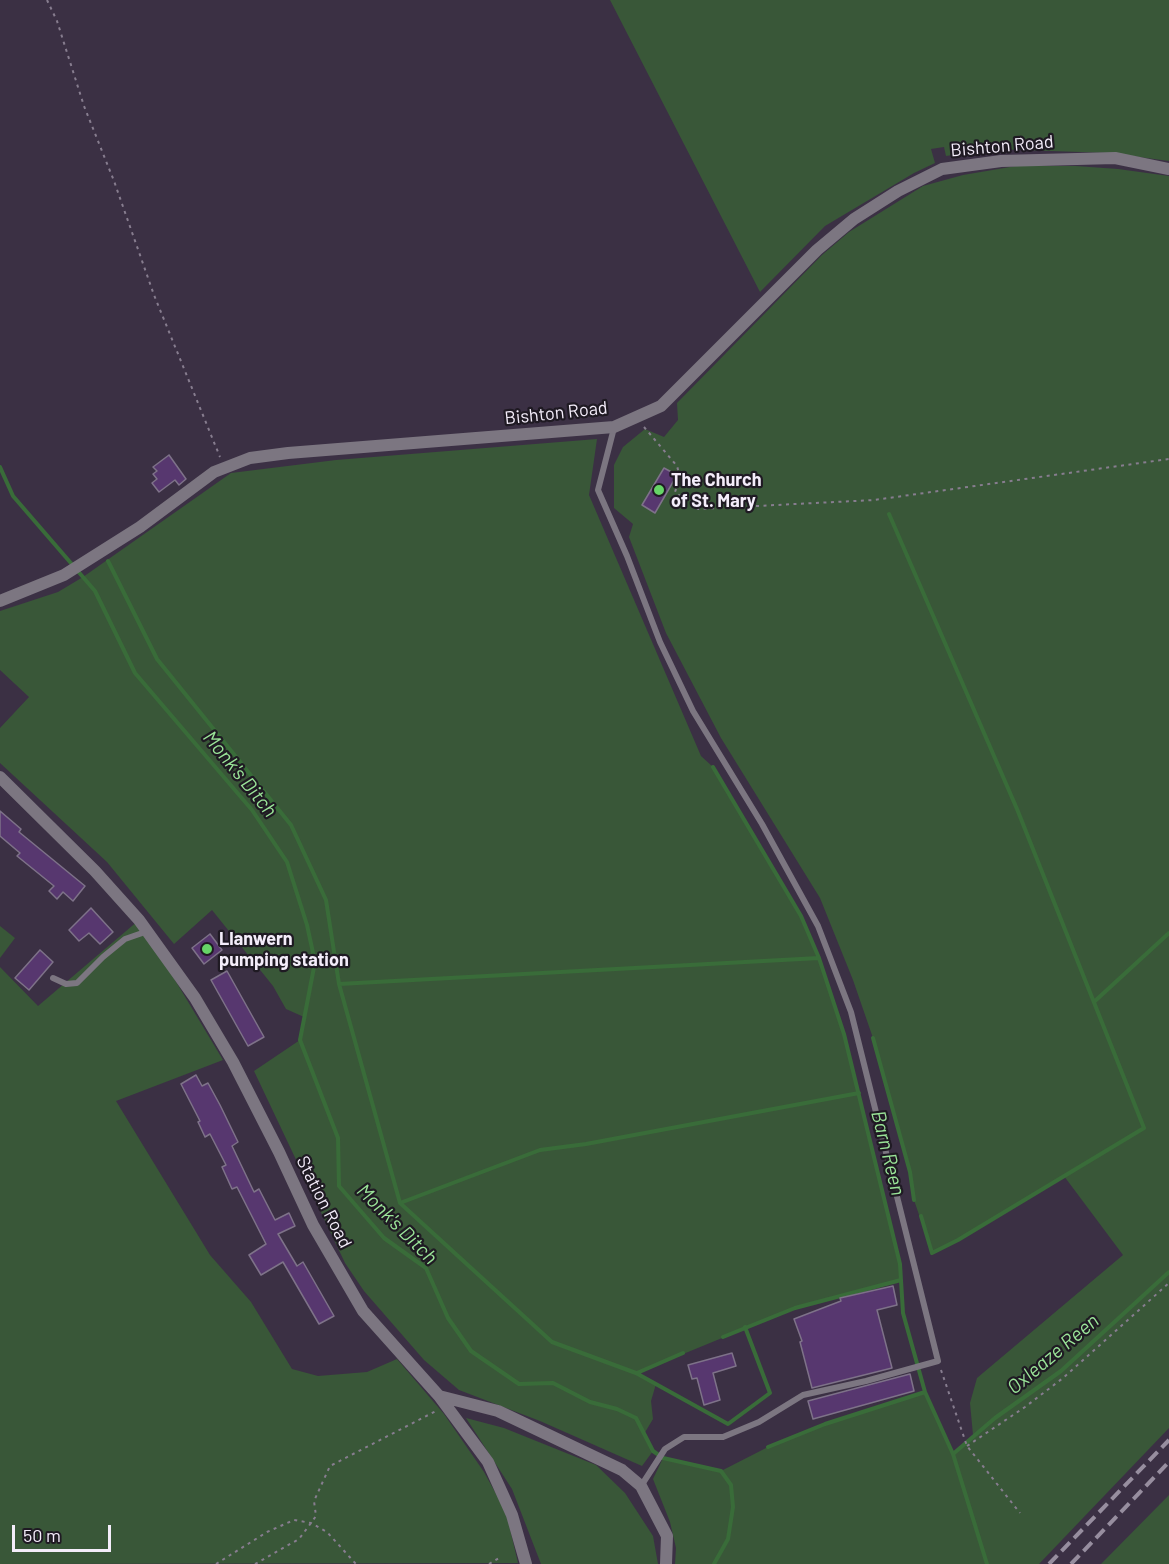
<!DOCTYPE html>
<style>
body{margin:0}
#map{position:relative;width:1169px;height:1564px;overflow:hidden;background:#3b3044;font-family:Barlow,sans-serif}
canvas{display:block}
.scale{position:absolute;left:12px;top:1525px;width:99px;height:27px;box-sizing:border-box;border:3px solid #f4edfa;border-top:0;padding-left:8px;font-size:18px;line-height:21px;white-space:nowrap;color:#f4edfa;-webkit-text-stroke:4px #1f1a23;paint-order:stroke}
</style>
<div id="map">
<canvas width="1169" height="1564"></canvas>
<div class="scale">50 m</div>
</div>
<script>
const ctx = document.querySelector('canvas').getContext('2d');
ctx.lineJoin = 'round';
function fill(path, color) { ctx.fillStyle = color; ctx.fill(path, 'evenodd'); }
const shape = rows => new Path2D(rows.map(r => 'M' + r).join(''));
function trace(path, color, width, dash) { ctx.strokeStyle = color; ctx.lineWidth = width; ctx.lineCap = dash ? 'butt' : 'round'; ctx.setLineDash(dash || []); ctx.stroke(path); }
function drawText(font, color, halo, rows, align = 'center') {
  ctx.font = font + ' Barlow,sans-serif'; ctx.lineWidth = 4.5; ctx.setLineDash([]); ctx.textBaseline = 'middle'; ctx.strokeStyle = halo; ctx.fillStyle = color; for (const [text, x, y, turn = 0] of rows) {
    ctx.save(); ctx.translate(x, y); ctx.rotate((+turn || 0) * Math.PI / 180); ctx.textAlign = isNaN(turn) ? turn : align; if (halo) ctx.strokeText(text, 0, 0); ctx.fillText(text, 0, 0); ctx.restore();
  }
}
fill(shape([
 [610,0,1169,0,1169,161,1109,153,993,149,946,156,944,147,931,149,935,163,914,173,825,226,760,292],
 [1016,166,1076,166,1118,169,1169,176,1169,1428,1039,1564,675,1564,676,1548,670,1522,653,1479,663,1458,721,1471,768,1447,825,1424,925,1392,953,1454,973,1435,970,1403,977,1378,1123,1255,1064,1176,958,1240,932,1253,914,1200,910,1172,873,1038,853,980,820,898,721,738,666,633,629,537,633,524,614,508,614,465,623,447,645,429,664,437,678,420,677,403,822,255,849,232,923,186,963,175],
 [597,439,589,495,701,756,713,767,733,800,801,916,819,958,844,1034,900,1264,901,1280,795,1308,637,1373,656,1384,651,1401,653,1419,644,1434,653,1451,642,1466,540,1421,459,1390,424,1360,364,1291,345,1263,254,1071,300,1040,304,1017,286,1009,273,986,212,910,174,944,107,862,0,763,0,728,29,697,0,670,0,611,58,592,83,577,231,473,336,460],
 [139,920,223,1060,116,1101,210,1255,251,1302,292,1369,318,1376,367,1372,397,1359,444,1414,484,1472,506,1512,518,1563,0,1564,0,967,38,1006],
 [0,926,15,938,0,958],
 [466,1418,504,1428,596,1465,625,1493,653,1536,658,1564,541,1564,512,1489],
 [1169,1495,1169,1564,1101,1564]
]), '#395738');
trace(shape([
 [0,467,13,496,95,591,135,673,252,810,287,862,307,925,315,962,300,1040,338,1138,339,1186,384,1238,426,1268,448,1318,471,1351,519,1384,553,1383,590,1402,617,1409,636,1418,653,1451,663,1458,721,1471,731,1485,733,1507,728,1539,714,1564],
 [889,514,1017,809,1144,1128,958,1240,932,1253,921,1216],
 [108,561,157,659,291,825,326,900,339,984,400,1203,552,1342,636,1373,728,1424,770,1393,745,1327],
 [713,767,801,916,819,958,844,1034,900,1264,903,1313,925,1392,953,1454,987,1564],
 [339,984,819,958],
 [1095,1001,1169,933],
 [873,1038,910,1172,914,1200],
 [400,1203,540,1150,586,1144,859,1093],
 [723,1337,795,1308,901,1280],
 [637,1373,683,1353],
 [768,1447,825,1424,925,1392],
 [953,1454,995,1418,1061,1371,1169,1272]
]), '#396c39', 4);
const building = shape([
 [169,455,186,479,179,485,175,480,159,492,152,483,157,479,153,474,157,471,153,467,169,455],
 [664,468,677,475,655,513,642,505,664,468],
 [0,811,21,829,19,832,85,886,73,901,63,892,57,899,49,891,54,886,17,856,20,853,0,836,0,811],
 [91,908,113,932,100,944,89,933,79,941,69,930,91,908],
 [210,934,222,950,204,964,192,948,210,934],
 [40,950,53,962,29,990,15,978,40,950],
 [227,971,264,1037,248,1046,211,980,227,971],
 [196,1075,202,1086,208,1083,220,1105,238,1142,232,1146,254,1192,259,1189,275,1220,289,1213,295,1226,278,1234,297,1266,303,1262,334,1316,319,1324,283,1262,261,1275,249,1255,266,1244,237,1187,232,1189,222,1167,226,1165,210,1134,205,1137,198,1122,200,1121,181,1084,196,1075],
 [893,1286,897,1305,877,1310,892,1368,812,1388,800,1342,802,1341,794,1319,841,1301,840,1298,893,1286],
 [732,1353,736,1366,713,1373,720,1400,704,1405,697,1378,692,1379,688,1365,732,1353],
 [910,1374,914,1391,813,1419,808,1401,910,1374]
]);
fill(building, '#57376f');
trace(building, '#7e7289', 1.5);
trace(shape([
 [47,0,57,21,84,106,114,181,154,295,220,457],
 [644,427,677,466,680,477,675,492,698,509,874,500,1169,459],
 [941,1370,967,1446,1020,1513],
 [967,1446,1025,1407,1063,1378,1169,1283],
 [216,1564,267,1532,294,1520,311,1523,327,1532,356,1564],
 [255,1564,299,1539,311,1523,316,1516,314,1501,330,1466,436,1411],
 [489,1564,499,1558]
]), '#877d8f', 2, [3, 4.5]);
trace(shape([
 [614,428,598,490,627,556,660,642,693,711,762,824,818,926,851,1012,938,1361,866,1381,803,1395,759,1422,723,1437,684,1437,665,1449,641,1486],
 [53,978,66,984,77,983,103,957,125,939,148,931]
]), '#7c7681', 6);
trace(shape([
 [0,777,95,871,139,920,195,998,233,1062,279,1152,313,1225,363,1311,439,1396,498,1411,622,1470,641,1486,667,1536,666,1564],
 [439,1396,488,1462,512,1515,526,1564]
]), '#7c7681', 12);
trace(shape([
 [0,601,64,575,140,527,214,472,250,458,288,453,614,427,661,406,817,250,854,219,898,191,942,169,1001,161,1115,158,1169,169]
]), '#7c7681', 12);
trace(shape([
 [1049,1564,1169,1440],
 [1071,1564,1169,1462]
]), '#978e9f', 4, [12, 6]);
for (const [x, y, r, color] of [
 [659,490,6,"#66d467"],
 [207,949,6,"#66d467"]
]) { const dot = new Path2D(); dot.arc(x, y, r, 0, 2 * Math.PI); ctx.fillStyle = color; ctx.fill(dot); trace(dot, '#1f1a23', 2); }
drawText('18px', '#f4edfa', '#1f1a23', [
 ["Bishton Road",1002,146,-5],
 ["Bishton Road",556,413,-6],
 ["Station Road",324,1202,63]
]);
drawText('bold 18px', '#f4edfa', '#1f1a23', [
 ["The Church",671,480],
 ["of St. Mary",671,501],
 ["Llanwern",219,939],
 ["pumping station",219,960]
], 'left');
drawText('italic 20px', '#9ae498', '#1f1a23', [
 ["Monk's Ditch",240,774,51],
 ["Barn Reen",888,1153,76],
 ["Monk's Ditch",397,1224,45],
 ["Oxleaze Reen",1053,1354,-40]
]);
</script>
